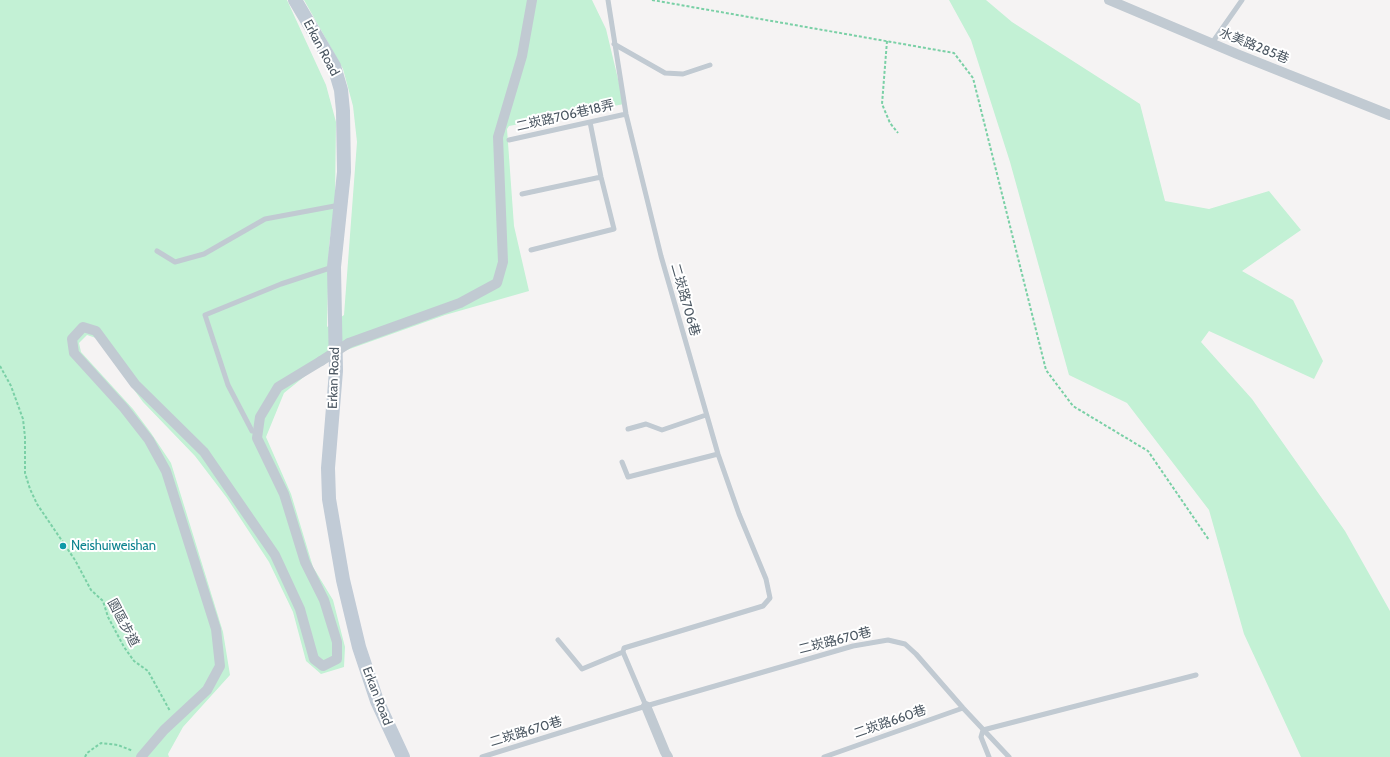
<!DOCTYPE html>
<meta charset="utf-8">
<style>
body{margin:0}
canvas{display:block;background:#f5f3f3}
</style>
<canvas width="1390" height="757"></canvas>
<script>
const ctx = document.querySelector('canvas').getContext('2d');
ctx.lineJoin = 'round';
function fill(path, color) { ctx.fillStyle = color; ctx.fill(path, 'evenodd'); }
const shape = rows => new Path2D(rows.map(r => 'M' + r).join(''));
function trace(path, color, width, dash) { ctx.strokeStyle = color; ctx.lineWidth = width; ctx.lineCap = dash ? 'butt' : 'round'; ctx.setLineDash(dash || []); ctx.stroke(path); }
function drawText(font, color, halo, rows, align = 'center') {
  ctx.font = font + ' Cabin,"Noto Sans TC",sans-serif'; ctx.lineWidth = 4; ctx.setLineDash([]); ctx.textBaseline = 'middle'; ctx.strokeStyle = halo; ctx.fillStyle = color; for (const [text, x, y, turn = 0] of rows) {
    ctx.save(); ctx.translate(x, y); ctx.rotate((+turn || 0) * Math.PI / 180); ctx.textAlign = isNaN(turn) ? turn : align; if (halo) ctx.strokeText(text, 0, 0); ctx.fillText(text, 0, 0); ctx.restore();
  }
}
fill(shape([
 [0,0,287,0,326,85,336,122,335,201,329,246,327,327,344,315,357,142,353,106,343,69,304,0,592,0,606,29,624,104,509,126,507,129,514,226,529,291,445,315,344,351,320,364,284,393,266,437,291,494,313,567,333,600,345,647,344,667,321,674,306,661,293,612,269,562,227,498,195,456,143,402,96,338,87,335,79,343,81,352,133,409,151,433,171,463,223,632,230,675,183,727,168,754,169,757,0,757],
 [949,0,986,0,1012,22,1140,104,1165,201,1209,209,1269,191,1301,230,1242,271,1293,300,1323,361,1314,379,1209,331,1201,342,1252,399,1345,531,1390,611,1390,757,1301,757,1244,634,1209,510,1127,403,1069,375,1010,162,971,40]
]), '#c3f1d5');
trace(shape([
 [652,0,954,53,973,78,1046,370,1073,406,1148,451,1209,540],
 [887,41,882,104,890,123,898,133],
 [0,366,11,386,23,419,25,437,25,473,30,489,37,504,75,560,91,590,103,601,108,617,124,647,134,661,148,671,170,711],
 [85,757,87,753,101,743,118,745,133,751]
]), '#7ad0a6', 2, [3, 2]);
trace(shape([
 [608,0,626,114,661,256,718,454,739,514,766,579,770,598,763,606,624,648,623,652,646,706],
 [1212,43,1242,0],
 [614,44,665,73,683,74,710,65],
 [509,140,626,114],
 [522,194,601,177],
 [531,250,614,229,601,177,590,122],
 [157,251,175,262,204,254,265,219,340,205],
 [628,429,646,424,662,430,706,415],
 [252,431,228,385,205,315,281,284,333,267],
 [622,462,628,477,718,454],
 [558,640,582,669,623,652],
 [482,757,646,706,853,646,888,640,905,644,916,654,963,708,1009,757],
 [824,757,963,708],
 [989,757,981,737,983,730,1196,675]
]), '#c1cad2', 5);
trace(shape([
 [1109,0,1237,54,1390,115],
 [349,343,460,303,497,283,503,262,498,137,522,56,532,0],
 [646,706,665,752,668,757],
 [141,757,164,730,207,690,220,666,216,629,166,471,149,440,124,408,74,353,72,339,83,327,96,331,135,384,204,452,275,555,300,609,314,659,323,666,337,659,337,642,324,600,305,562,284,494,257,438,260,417,278,387,321,361]
]), '#c1cad2', 10);
trace(shape([
 [295,0,334,66,341,90,343,111,344,172,334,267,336,371,328,468,329,499,343,580,359,647,377,701,403,757]
]), '#c1cbd6', 14);
trace(shape([
 [321,361,349,343]
]), '#c1cad2', 10);
for (const [x, y, r, color] of [
 [63,546,4,"#0f9aa8"]
]) { const dot = new Path2D(); dot.arc(x, y, r, 0, 2 * Math.PI); ctx.fillStyle = color; ctx.fill(dot); trace(dot, '#fff', 1.5); }
drawText('13px', '#4a5661', '#fff', [
 ["水美路285巷",1254,46,22],
 ["Erkan Road",321,48,62],
 ["二崁路706巷18弄",565,116,-13],
 ["二崁路706巷",685,300,74],
 ["Erkan Road",334,378,-88],
 ["園區步道",123,623,62],
 ["二崁路670巷",835,641,-14],
 ["Erkan Road",377,696,69],
 ["二崁路660巷",890,722,-19],
 ["二崁路670巷",526,732,-17]
]);
drawText('13px', '#0d838f', '#fff', [
 ["Neishuiweishan",71,546]
], 'left');
</script>
